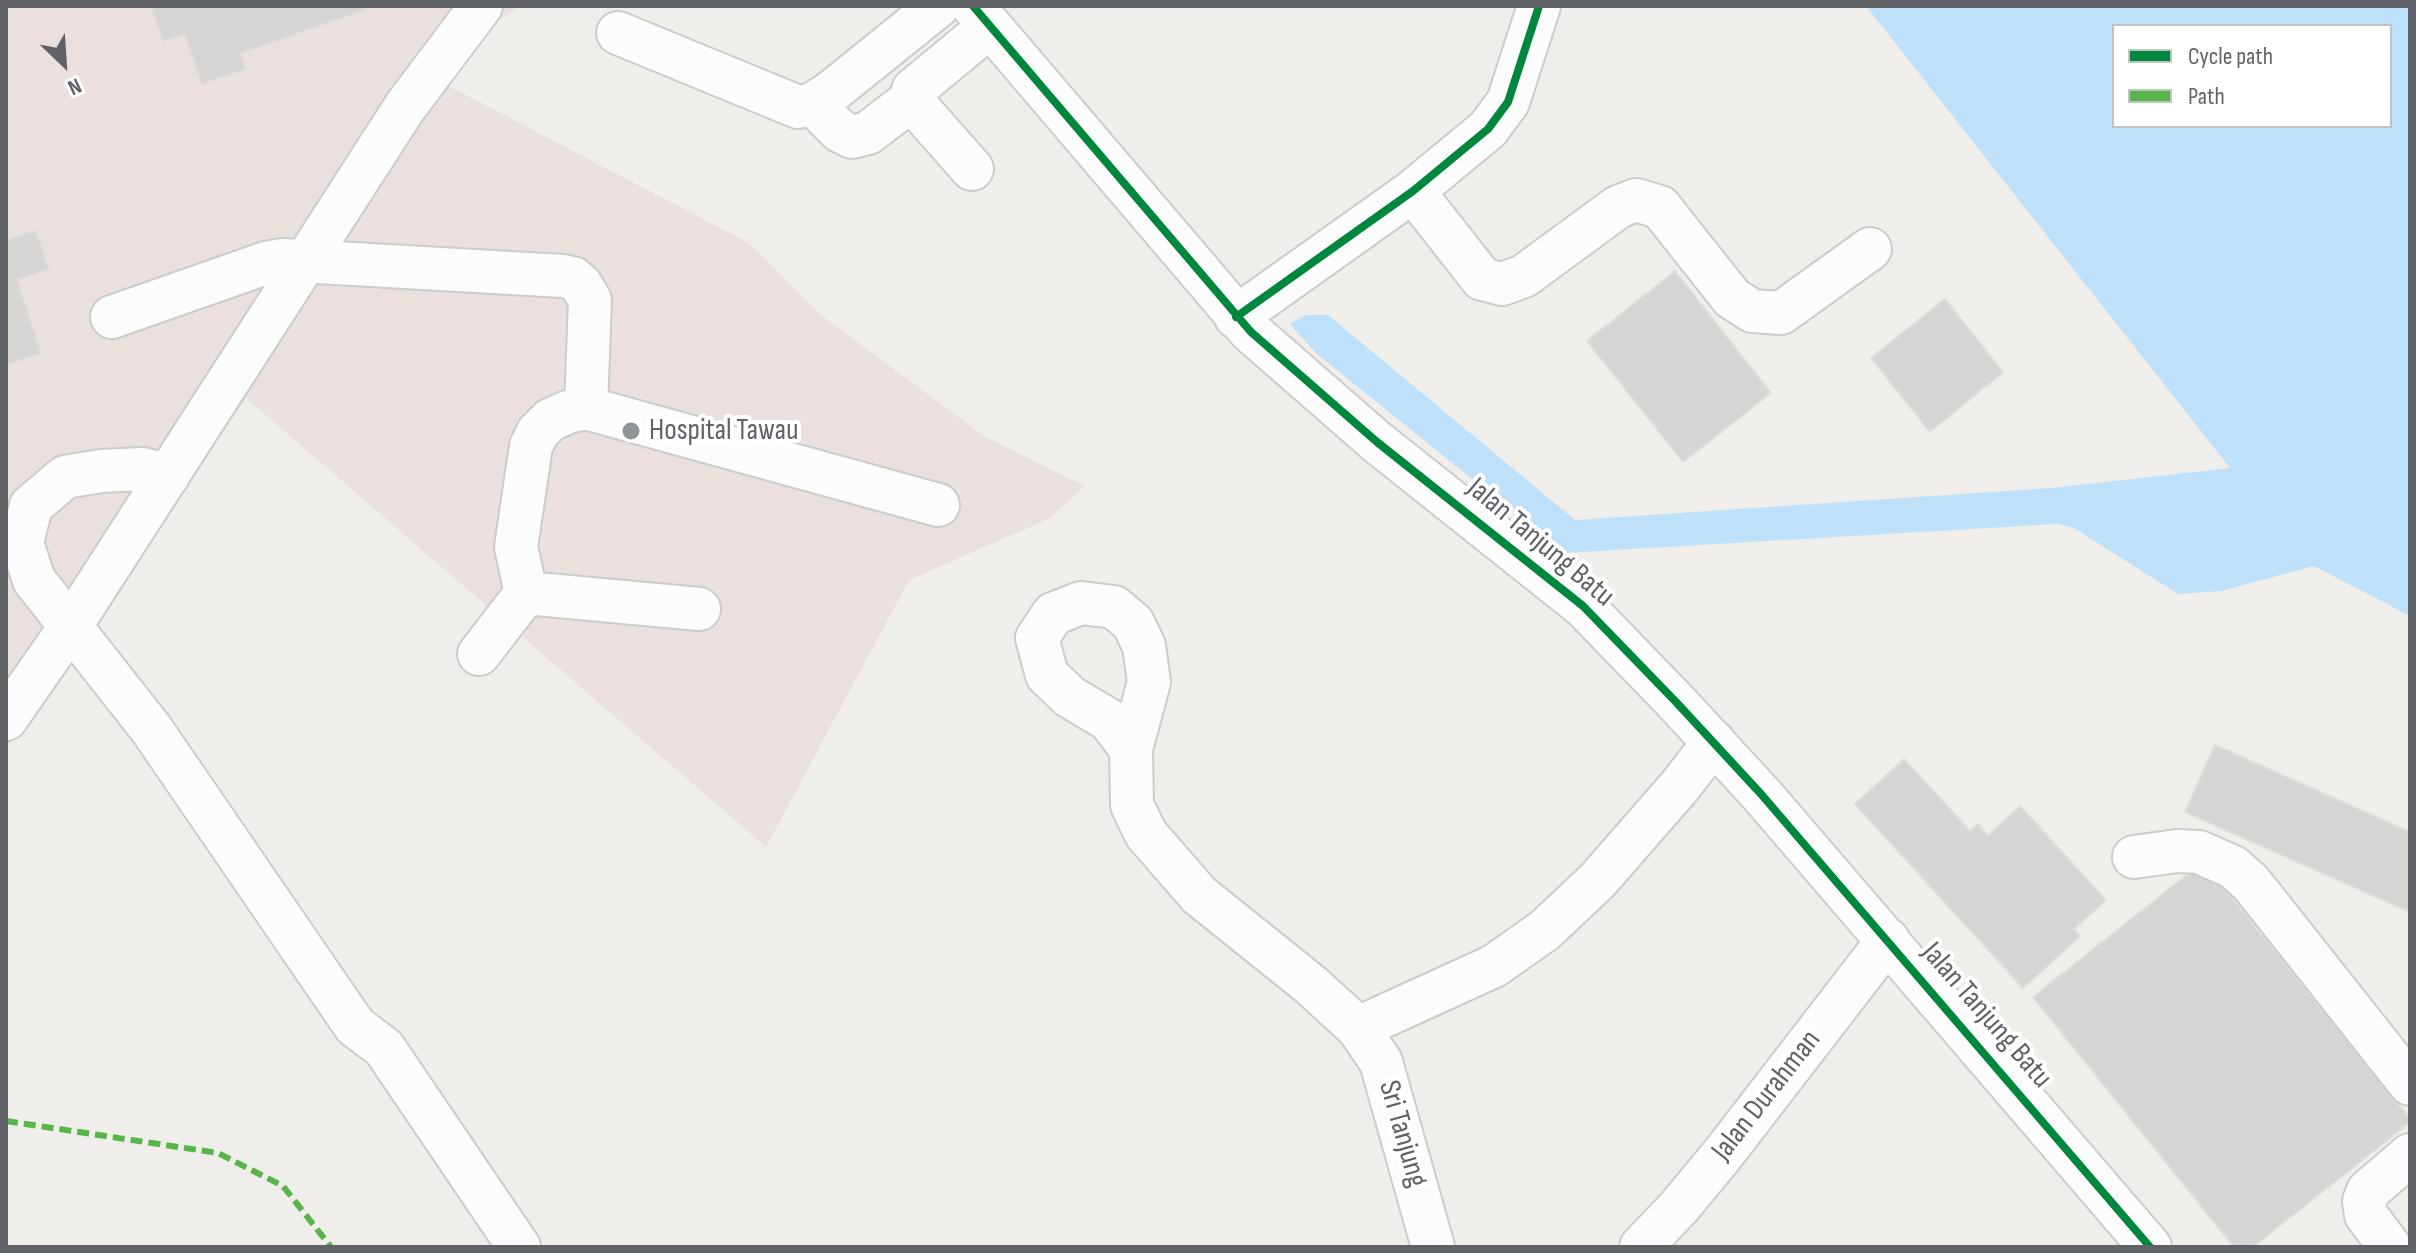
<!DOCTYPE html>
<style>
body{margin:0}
#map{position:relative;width:2416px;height:1253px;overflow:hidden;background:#efeeea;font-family:"Sofia Sans Condensed",sans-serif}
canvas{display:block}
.frame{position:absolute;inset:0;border:8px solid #5f6368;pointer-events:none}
.legend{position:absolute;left:2112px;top:24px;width:280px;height:104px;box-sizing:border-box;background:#fff;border:2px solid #bfc1c3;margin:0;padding:10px 14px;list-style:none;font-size:24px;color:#5f6368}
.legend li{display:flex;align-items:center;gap:16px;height:40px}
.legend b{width:40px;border:2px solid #bfc1c3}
.north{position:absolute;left:24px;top:24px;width:80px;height:80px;-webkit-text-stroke:6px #fff;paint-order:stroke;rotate:155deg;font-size:22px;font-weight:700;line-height:32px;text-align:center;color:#5f6368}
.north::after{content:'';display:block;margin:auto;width:28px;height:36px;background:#5f6368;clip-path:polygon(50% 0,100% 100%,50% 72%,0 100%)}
</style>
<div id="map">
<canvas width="2416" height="1253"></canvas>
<div class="frame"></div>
<ul class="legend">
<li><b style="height:10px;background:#00873e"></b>Cycle path</li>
<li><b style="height:10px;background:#58b549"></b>Path</li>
</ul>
<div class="north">N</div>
</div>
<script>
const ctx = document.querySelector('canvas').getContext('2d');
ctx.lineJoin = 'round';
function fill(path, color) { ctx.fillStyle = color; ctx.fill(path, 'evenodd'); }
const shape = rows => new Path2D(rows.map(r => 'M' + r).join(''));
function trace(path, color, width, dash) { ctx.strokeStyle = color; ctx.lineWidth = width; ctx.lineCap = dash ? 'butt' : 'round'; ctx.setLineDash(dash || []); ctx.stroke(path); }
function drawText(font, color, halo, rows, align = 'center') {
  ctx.font = font + ' "Sofia Sans Condensed",sans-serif'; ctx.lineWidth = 8; ctx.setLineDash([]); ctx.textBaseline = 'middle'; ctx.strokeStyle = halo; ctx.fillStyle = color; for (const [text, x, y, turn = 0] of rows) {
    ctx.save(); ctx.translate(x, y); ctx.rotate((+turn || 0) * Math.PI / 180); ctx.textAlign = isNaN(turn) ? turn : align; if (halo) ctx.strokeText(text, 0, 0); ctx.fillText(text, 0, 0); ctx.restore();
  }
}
fill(shape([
 [6,6,520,6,474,37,443,83,749,243,818,313,984,436,1085,486,1048,519,909,580,766,847,246,398,6,748]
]), '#eae0de');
fill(shape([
 [1866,6,2410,6,2410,616,2314,566,2221,591,2178,594,2074,528,2057,524,1564,553,1317,354,1290,324,1306,315,1328,315,1575,520,2051,488,2230,468],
 [2114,26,2390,26,2390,126,2114,126]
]), '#bfe0f9');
const building = shape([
 [151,6,364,6,365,10,241,53,246,69,202,84,185,34,163,41,151,6],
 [36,230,49,269,17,280,41,353,6,365,6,240,36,230],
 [1675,271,1771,393,1683,462,1587,341,1675,271],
 [1945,299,2003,372,1930,432,1871,358,1945,299],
 [2215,745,2410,832,2410,912,2185,812,2215,745],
 [1904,759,1970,831,1978,824,1988,836,2020,806,2106,900,2074,929,2080,936,2023,988,1855,804,1904,759],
 [2203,862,2410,1119,2410,1122,2253,1247,2234,1247,2033,997,2203,862]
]);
fill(building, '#d6d5d3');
trace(building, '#deddd9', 2);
const minor = shape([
 [973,6,1251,332,1377,442,1583,606,1676,702,1761,794,2150,1247],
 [618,33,798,107,813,104,830,93,938,6],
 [813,104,840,131,852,137,868,133,911,100],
 [972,169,911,100,913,90,989,27],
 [1413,191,1482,279,1502,284,1524,276,1618,207,1636,200,1660,207,1732,298,1752,311,1781,313,1870,249],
 [112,317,266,263,283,260,563,276,573,278,581,285,590,300,586,408],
 [1236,317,1413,191,1488,129,1508,102,1539,6],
 [168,476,143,469,101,471,65,477,31,506,22,543,34,580,152,730,355,1026,384,1048,519,1247],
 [526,593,699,609],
 [479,654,526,593,516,547,531,446,538,432,550,420,568,412,586,408,938,505],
 [6,719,70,627,405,107,481,6],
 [1131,749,1109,720,1070,697,1047,675,1037,638,1053,614,1081,603,1114,607,1133,623,1144,646,1149,682,1131,749,1132,805,1146,834,1199,895,1311,985,1358,1028,1381,1062,1433,1247],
 [2134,857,2177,851,2199,852,2233,867,2251,883,2410,1084],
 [1358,1028,1494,966,1545,930,1597,881,1680,786,1714,742],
 [1641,1247,1679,1207,1723,1154,1888,940],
 [2390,1247,2366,1215,2364,1201,2368,1191,2410,1155]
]);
trace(minor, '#cbcccc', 46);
trace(minor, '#fdfcfc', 42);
trace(shape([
 [6,1121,218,1153,283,1186,331,1247]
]), '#58b549', 6, [12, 6]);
trace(shape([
 [973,6,1251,332,1377,442,1583,606,1676,702,1761,794,2150,1247],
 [1236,317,1413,191,1488,129,1508,102,1539,6]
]), '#00873e', 8);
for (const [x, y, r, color] of [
 [631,431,10,"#919496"]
]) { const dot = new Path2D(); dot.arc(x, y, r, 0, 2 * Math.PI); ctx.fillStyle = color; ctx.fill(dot); trace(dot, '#fff', 3); }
drawText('30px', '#5f6368', '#fff', [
 ["Hospital Tawau",649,431]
], 'left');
drawText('30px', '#5f6368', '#fff', [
 ["Jalan Tanjung Batu",1540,543,40],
 ["Jalan Tanjung Batu",1986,1016,49],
 ["Jalan Durahman",1767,1096,-52],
 ["Sri Tanjung",1402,1134,74]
]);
</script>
